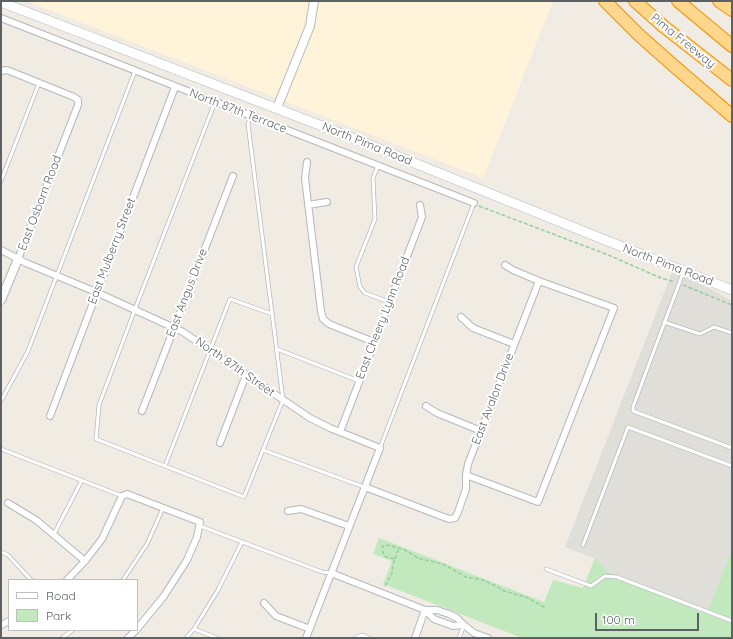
<!DOCTYPE html>
<style>
body{margin:0}
#map{position:relative;width:733px;height:639px;overflow:hidden;background:#f0ece4;font-family:Quicksand,sans-serif}
canvas{display:block}
.frame{position:absolute;inset:0;border:2px solid #5c6166;pointer-events:none}
.legend{position:absolute;left:8px;top:579px;width:130px;height:52px;box-sizing:border-box;background:#fff;border:1px solid #bec0c2;margin:0;padding:5px 7px;list-style:none;font-size:12px;color:#5c6166}
.legend li{display:flex;align-items:center;gap:8px;height:20px}
.legend b{width:20px;border:1px solid #bec0c2}
.scale{position:absolute;left:595px;top:613px;width:104px;height:18px;box-sizing:border-box;border:2px solid #5c6166;border-top:0;padding-left:5px;font-size:12px;line-height:14px;white-space:nowrap;color:#5c6166;-webkit-text-stroke:3px #fff;paint-order:stroke}
</style>
<div id="map">
<canvas width="733" height="639"></canvas>
<div class="frame"></div>
<ul class="legend">
<li><b style="height:5px;background:#fff"></b>Road</li>
<li><b style="height:11px;background:#c2e9be"></b>Park</li>
</ul>
<div class="scale">100 m</div>
</div>
<script>
const ctx = document.querySelector('canvas').getContext('2d');
ctx.lineJoin = 'round';
function fill(path, color) { ctx.fillStyle = color; ctx.fill(path, 'evenodd'); }
const shape = rows => new Path2D(rows.map(r => 'M' + r).join(''));
function trace(path, color, width, dash) { ctx.strokeStyle = color; ctx.lineWidth = width; ctx.lineCap = dash ? 'butt' : 'round'; ctx.setLineDash(dash || []); ctx.stroke(path); }
function drawText(font, color, halo, rows, align = 'center') {
  ctx.font = font + ' Quicksand,sans-serif'; ctx.lineWidth = 4; ctx.setLineDash([]); ctx.textBaseline = 'middle'; ctx.strokeStyle = halo; ctx.fillStyle = color; for (const [text, x, y, turn = 0] of rows) {
    ctx.save(); ctx.translate(x, y); ctx.rotate((+turn || 0) * Math.PI / 180); ctx.textAlign = isNaN(turn) ? turn : align; if (halo) ctx.strokeText(text, 0, 0); ctx.fillText(text, 0, 0); ctx.restore();
  }
}
fill(shape([
 [26,1,553,1,483,178]
]), '#fff3da');
fill(shape([
 [672,272,709,288,732,301,732,549,708,610,607,571,594,558,565,547]
]), '#e0ded8');
fill(shape([
 [379,538,544,602,553,580,583,588,595,558,607,571,708,610,732,549,732,638,522,638,383,584,392,561,373,554]
]), '#c2e9be');
const service = shape([
 [215,102,137,304,99,405,96,439,244,497,283,400,248,124,251,116],
 [378,166,373,178,375,219,356,267,360,287,365,293,389,302],
 [1,181,39,83],
 [683,273,633,407,633,411,732,448],
 [664,322,700,334,714,327,732,333],
 [277,349,359,381],
 [1,401,28,351,135,71],
 [380,448,474,203],
 [1,449,122,496],
 [263,450,364,487],
 [165,466,230,299,272,314],
 [200,526,322,572,331,573],
 [54,534,82,480],
 [583,545,628,427,732,466],
 [1,552,8,555,31,580],
 [546,569,591,586,605,576,617,577,732,621],
 [123,580,147,544,163,508],
 [194,629,217,638],
 [62,638,73,630],
 [186,638,194,629,218,590,242,542],
 [355,638,362,635,369,638],
 [459,638,464,625]
]);
const minor = shape([
 [1,18,474,203],
 [1,71,7,70,74,97,78,100,78,105,18,259],
 [307,162,305,178,321,311,323,319,329,324,374,342],
 [308,205,327,202],
 [1,250,26,263,96,292,183,332,310,418,330,428,380,448,306,638],
 [461,317,473,328,514,344],
 [426,406,437,413,481,431],
 [142,411,233,176],
 [50,416,175,87],
 [340,432,422,217,420,205],
 [220,443,246,375],
 [466,475,538,502,614,308,539,281,513,270,505,265],
 [365,487,449,519,455,518,458,512,466,489,466,475,468,464,539,281],
 [8,503,36,520,85,561],
 [288,511,301,509,349,526],
 [331,573,425,610,437,610,449,614,457,618,464,625,474,633,488,638],
 [67,580,85,561,102,539,122,496,127,494,200,522,197,537,187,560,164,596,137,629],
 [264,603,276,616,310,629],
 [425,610,434,619,453,626,464,625],
 [1,625,9,621],
 [128,638,136,630],
 [415,638,425,610]
]);
const tertiary = shape([
 [277,108,310,26,314,1],
 [1,300,18,259]
]);
const secondary = shape([
 [1,2,340,133,600,238,732,290]
]);
const motorway = shape([
 [605,1,639,35,674,66,732,116],
 [635,1,663,26,732,80],
 [678,1,732,46],
 [719,1,732,10]
]);
trace(service, '#b5b8bc', 4.5);
trace(minor, '#b5b8bc', 8);
trace(tertiary, '#b5b8bc', 10);
trace(secondary, '#b5babf', 10);
trace(motorway, '#f49000', 14);
trace(shape([
 [479,206,606,254,661,278,675,282],
 [683,285,732,305],
 [395,559,397,552,400,549],
 [385,586,392,573,393,564,395,559,386,557,384,555,382,549,383,546,388,545,405,550,418,558,443,564,466,577,483,580,496,586,504,591,526,597,546,608]
]), '#96cca0', 1.5, [4, 2]);
trace(service, '#fff', 3);
trace(minor, '#fff', 6);
trace(tertiary, '#fff', 8);
trace(secondary, '#fff', 9);
trace(motorway, '#ffd78c', 12);
drawText('12px', '#5c6166', '#fff', [
 ["Pima Freeway",683,41,39],
 ["North 87th Terrace",238,111,21],
 ["North Pima Road",367,144,22],
 ["East Osborn Road",40,203,-69],
 ["East Mulberry Street",112,251,-69],
 ["North Pima Road",668,265,21],
 ["East Angus Drive",187,293,-69],
 ["East Cheery Lynn Road",383,318,-69],
 ["North 87th Street",235,367,35],
 ["East Avalon Drive",493,399,-69]
]);
</script>
